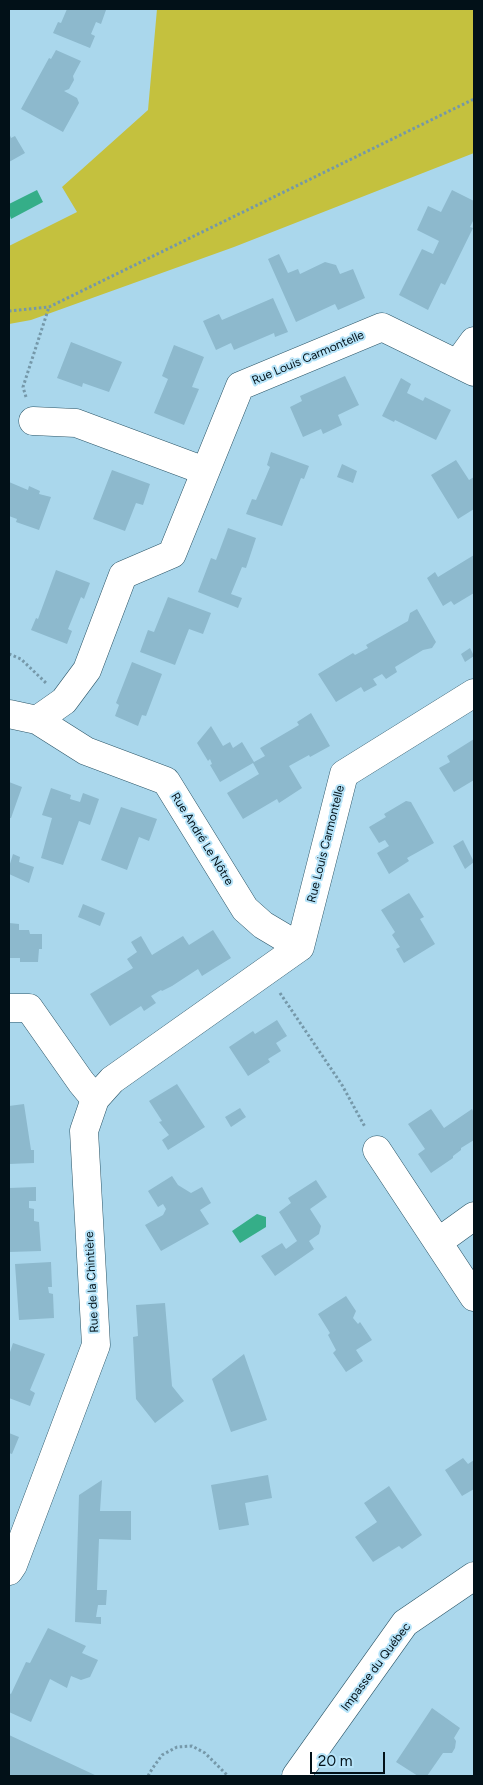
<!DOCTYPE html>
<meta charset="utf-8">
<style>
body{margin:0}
#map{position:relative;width:483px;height:1785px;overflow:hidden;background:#aad7ec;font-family:Figtree,sans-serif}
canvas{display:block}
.frame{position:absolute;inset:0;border:10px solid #021118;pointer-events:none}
.scale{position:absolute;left:310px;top:1752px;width:75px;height:22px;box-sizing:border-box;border:2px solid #021118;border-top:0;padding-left:6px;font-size:15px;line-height:18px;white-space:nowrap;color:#021118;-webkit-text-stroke:4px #b7e4f9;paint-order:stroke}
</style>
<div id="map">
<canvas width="483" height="1785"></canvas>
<div class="frame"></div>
<div class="scale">20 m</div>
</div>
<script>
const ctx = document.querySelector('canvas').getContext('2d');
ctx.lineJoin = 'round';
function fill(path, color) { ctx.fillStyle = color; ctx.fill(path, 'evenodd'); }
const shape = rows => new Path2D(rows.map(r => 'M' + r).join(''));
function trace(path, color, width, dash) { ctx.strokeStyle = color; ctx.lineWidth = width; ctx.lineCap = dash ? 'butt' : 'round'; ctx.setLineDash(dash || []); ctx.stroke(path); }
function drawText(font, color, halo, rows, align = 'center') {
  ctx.font = font + ' Figtree,sans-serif'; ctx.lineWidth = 4; ctx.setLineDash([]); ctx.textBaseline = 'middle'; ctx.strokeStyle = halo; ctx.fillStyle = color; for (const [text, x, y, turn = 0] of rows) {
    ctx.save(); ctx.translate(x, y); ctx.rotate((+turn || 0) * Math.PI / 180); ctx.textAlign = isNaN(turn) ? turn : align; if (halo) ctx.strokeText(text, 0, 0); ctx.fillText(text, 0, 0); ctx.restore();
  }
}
fill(shape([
 [157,9,474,9,474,153,234,247,31,320,9,324,9,246,77,212,62,187,148,110]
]), '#c4c13e');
fill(shape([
 [37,190,43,202,11,219,9,213,9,204],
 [257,1214,266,1217,266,1227,240,1243,232,1231]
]), '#35ae88');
fill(shape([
 [67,9,106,10,101,24,96,22,91,34,95,36,90,48,53,33,58,22,61,23],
 [56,50,81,61,73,76,74,80,69,89,64,91,77,98,79,103,63,132,21,109,49,58,51,59],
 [9,133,11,138,15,136,25,153,9,162],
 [452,190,474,201,474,219,470,227,473,228,445,285,441,283,428,310,399,295,422,249,433,254,439,241,417,230,428,206,441,212],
 [279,254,288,273,298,269,300,274,325,262,336,265,340,274,353,269,365,298,338,310,335,304,296,322,268,259],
 [273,298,288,332,275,337,274,333,234,350,231,343,216,350,203,321,219,314,222,320],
 [71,342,122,362,109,392,83,383,82,387,57,378],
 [174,345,204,357,192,387,199,389,184,425,154,413,168,379,162,376],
 [345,376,359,405,338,415,342,425,323,434,321,429,303,437,290,407,302,401,300,396],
 [401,378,411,384,407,393,423,401,425,397,451,410,436,440,395,420,394,422,382,416],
 [271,452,309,466,304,479,301,478,282,526,246,514,252,499,256,500,270,467,267,465],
 [456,460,469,480,474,477,474,509,458,519,431,475],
 [342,464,357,471,353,483,337,477],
 [112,470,150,484,143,505,136,503,125,531,93,519],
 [9,482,28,490,29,486,40,491,39,494,51,497,39,530,16,522,17,519,9,516],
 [228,528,256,538,246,568,242,567,231,594,242,598,238,608,198,592,211,558,216,560],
 [474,555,474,593,454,605,451,601,443,606,427,578,435,572,438,577],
 [56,570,90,583,84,599,81,597,68,629,72,631,67,644,31,630,36,618,38,619],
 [168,597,211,613,203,634,189,629,175,665,140,652,148,630,154,632],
 [417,609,436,642,432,648,423,650,395,667,397,672,386,679,382,674,373,679,377,685,364,692,361,687,336,702,318,674,353,653,355,655,368,648,366,645,408,621,410,613],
 [470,648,474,656,465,662,461,654],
 [132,662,162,674,146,716,142,715,138,726,115,716,119,705,116,703],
 [311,713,330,746,310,757,309,755,289,766,302,788,279,803,277,799,243,819,227,793,259,774,253,763,220,782,210,765,212,764,210,759,208,761,197,743,211,726,223,746,230,742,233,748,242,742,254,762,265,756,260,748,299,725,297,722],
 [474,739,474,780,454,792,439,768,450,762,447,756],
 [9,782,22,787,11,818,9,818],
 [51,788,71,795,70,799,80,802,83,793,99,799,90,825,79,821,63,865,41,858,52,818,42,815],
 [406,801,411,802,434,843,407,858,409,861,389,874,377,853,389,846,385,840,379,843,369,827,386,817,384,814],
 [121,807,157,819,149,841,139,837,127,870,101,860],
 [463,840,474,862,465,869,453,846],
 [13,854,20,857,19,862,34,867,29,883,9,874,9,867],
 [409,893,424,917,420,919,435,944,404,963,396,949,400,947,392,935,395,932,381,910],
 [83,904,105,913,100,926,78,917],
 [9,923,19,924,19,930,29,930,30,934,42,934,42,949,39,949,38,962,20,962,20,958,9,958],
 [213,930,231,958,202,976,198,969,172,986,162,991,161,990,151,996,156,1003,144,1011,141,1006,110,1026,90,994,133,968,127,959,137,952,131,942,141,936,152,955,183,936,189,945],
 [277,1020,287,1036,276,1043,281,1051,268,1059,270,1062,248,1076,229,1047,253,1031,255,1034],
 [177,1084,205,1127,168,1150,162,1140,169,1135,159,1122,162,1121,149,1101],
 [24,1104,31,1150,34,1150,34,1163,9,1164,9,1106],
 [240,1108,246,1117,231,1127,225,1117],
 [431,1109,444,1128,472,1109,474,1113,474,1140,461,1148,461,1150,453,1156,453,1158,431,1173,418,1154,425,1149,408,1124],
 [172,1176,178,1185,191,1193,202,1187,211,1203,200,1210,209,1224,161,1251,145,1225,163,1215,166,1209,163,1204,158,1207,148,1191],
 [316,1180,327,1197,310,1209,321,1226,319,1234,309,1241,314,1249,275,1276,261,1256,282,1243,286,1249,297,1241,279,1212,291,1203,288,1198],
 [36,1187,36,1201,29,1201,29,1208,34,1209,34,1221,39,1222,41,1251,9,1252,9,1188],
 [51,1262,52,1287,48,1287,49,1293,53,1294,54,1318,19,1320,15,1264],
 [346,1296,356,1311,353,1318,358,1324,360,1322,372,1340,356,1350,363,1361,346,1372,333,1353,336,1350,328,1335,330,1333,318,1314],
 [165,1303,172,1386,184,1401,155,1423,136,1399,133,1337,138,1336,136,1305],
 [13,1343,45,1354,30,1390,35,1393,30,1406,9,1398,9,1355],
 [244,1354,267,1420,231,1432,212,1379],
 [9,1433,19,1437,12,1454,9,1453],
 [463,1458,468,1464,474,1460,474,1489,462,1496,445,1470],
 [268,1475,272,1498,245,1503,249,1525,219,1530,211,1485],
 [102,1480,100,1511,131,1511,131,1540,99,1539,97,1590,107,1590,106,1605,98,1605,96,1617,101,1617,101,1624,75,1622,79,1495],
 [389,1486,422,1535,402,1549,399,1546,373,1562,355,1537,377,1522,364,1503],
 [48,1628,86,1646,82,1653,98,1660,90,1677,81,1680,71,1676,67,1688,50,1679,31,1722,9,1712,9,1693,11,1694,26,1662,30,1663],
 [432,1708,460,1728,454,1738,456,1741,455,1748,452,1753,443,1753,427,1776,418,1776,396,1762],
 [9,1735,67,1762,97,1776,9,1776]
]), '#8db9cd');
const minor = shape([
 [458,363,474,341],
 [33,421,76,423,205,471],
 [9,714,37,720,86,751,166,781,245,909,263,925,300,947],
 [37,720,64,701,87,670,123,575,172,554,240,386,382,327,474,372],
 [300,947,344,774,474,693],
 [9,1008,29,1008,81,1082,95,1099],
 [377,1150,474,1297],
 [438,1242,474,1216],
 [9,1571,13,1565,96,1345,84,1131,95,1099,112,1080,300,947],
 [296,1776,405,1623,474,1576]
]);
trace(minor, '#2b5567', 29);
trace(shape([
 [9,311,49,307,474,99],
 [26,397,23,387,49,307],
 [9,654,21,659,46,683],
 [280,993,342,1085,365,1127],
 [148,1776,152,1769,162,1755,177,1747,192,1746,205,1753,228,1776]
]), '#7598a9', 3, [2.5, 2.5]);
trace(minor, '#fff', 28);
drawText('12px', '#021118', '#b7e4f9', [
 ["Rue Louis Carmontelle",308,358,-23],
 ["Rue André Le Nôtre",202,839,58],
 ["Rue Louis Carmontelle",326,844,-76],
 ["Rue de la Chintière",92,1282,-93],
 ["Impasse du Québec",376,1667,-53]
]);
</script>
